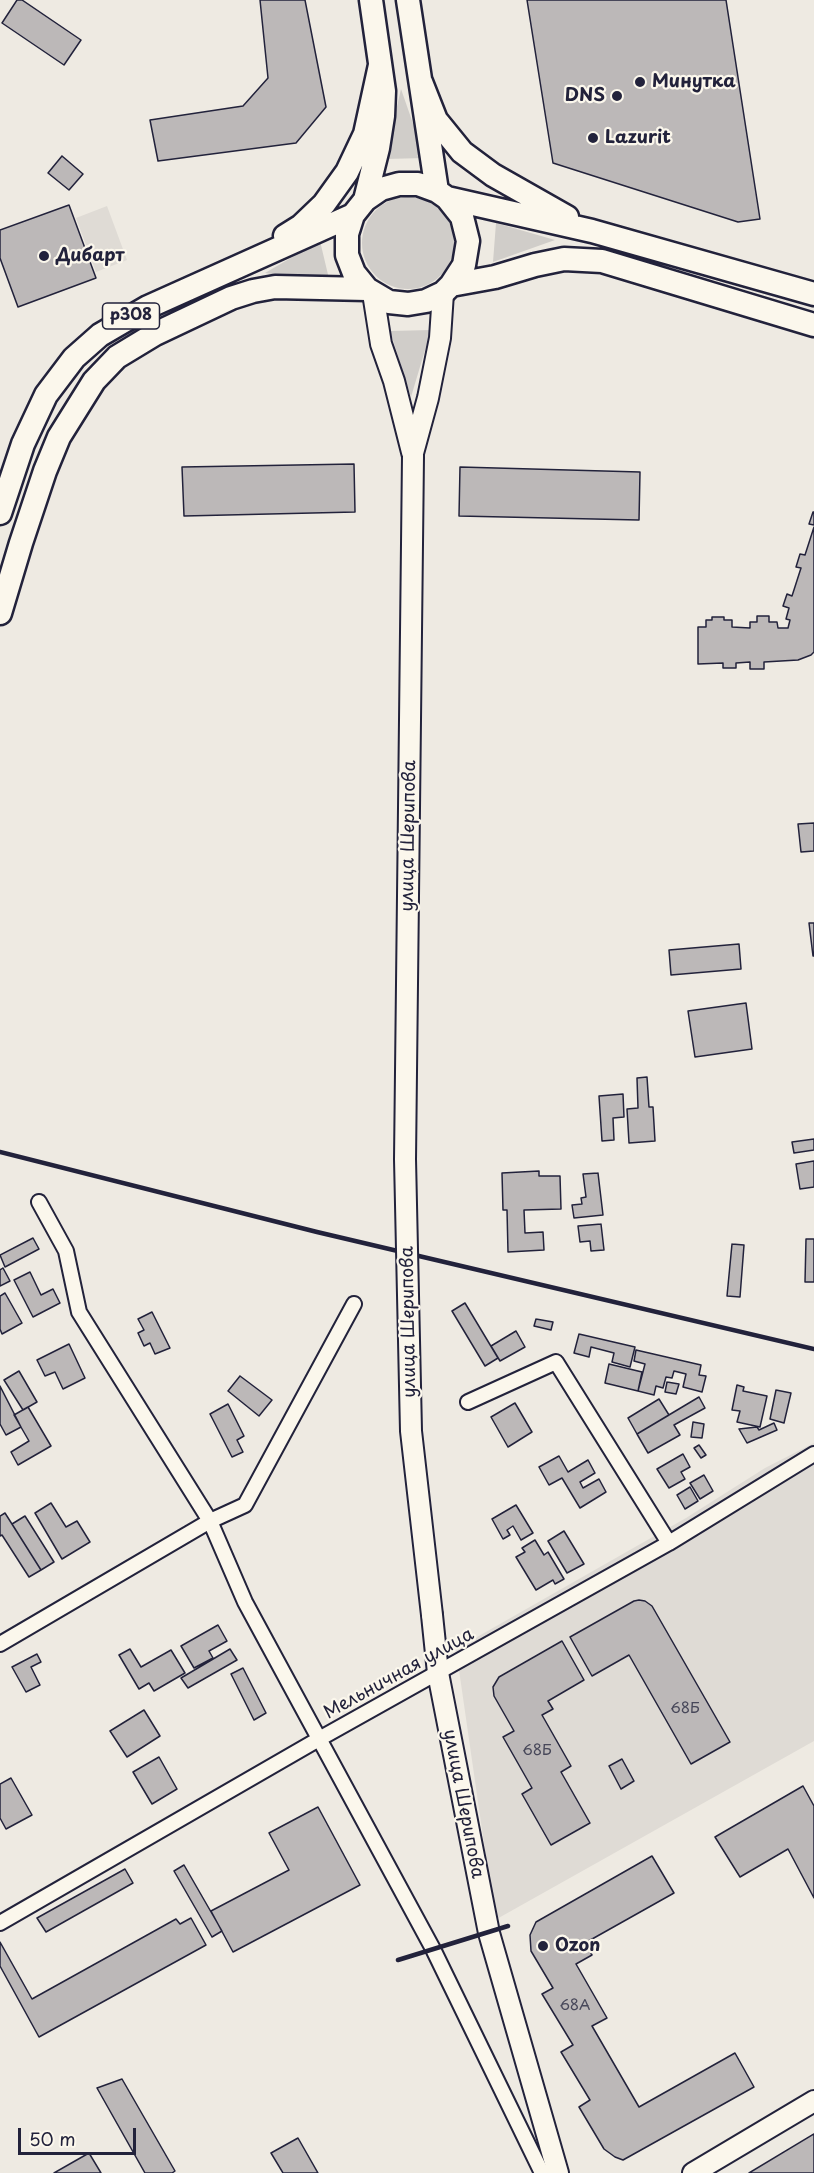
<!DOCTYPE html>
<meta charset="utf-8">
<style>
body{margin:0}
#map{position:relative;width:814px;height:2173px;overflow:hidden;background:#eeeae2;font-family:"Playpen Sans",sans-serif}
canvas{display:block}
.scale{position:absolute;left:18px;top:2128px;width:118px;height:27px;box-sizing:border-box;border:3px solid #22223b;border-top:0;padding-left:8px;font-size:18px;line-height:21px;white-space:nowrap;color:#22223b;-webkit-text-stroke:4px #fbf7ec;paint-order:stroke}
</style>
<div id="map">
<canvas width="814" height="2173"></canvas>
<div class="scale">50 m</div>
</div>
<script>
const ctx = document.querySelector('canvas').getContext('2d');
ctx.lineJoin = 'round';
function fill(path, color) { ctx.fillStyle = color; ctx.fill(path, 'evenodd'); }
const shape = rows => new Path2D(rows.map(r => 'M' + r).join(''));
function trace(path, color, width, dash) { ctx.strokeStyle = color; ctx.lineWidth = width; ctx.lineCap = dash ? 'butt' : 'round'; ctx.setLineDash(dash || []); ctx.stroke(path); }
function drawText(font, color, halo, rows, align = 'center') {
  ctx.font = font + ' "Playpen Sans",sans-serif'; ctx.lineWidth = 4.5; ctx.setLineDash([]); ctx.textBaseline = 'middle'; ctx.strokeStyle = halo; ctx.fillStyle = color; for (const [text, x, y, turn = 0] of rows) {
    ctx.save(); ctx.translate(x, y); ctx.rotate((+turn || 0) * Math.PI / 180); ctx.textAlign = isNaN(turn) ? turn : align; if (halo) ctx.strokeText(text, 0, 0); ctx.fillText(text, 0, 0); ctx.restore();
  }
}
fill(shape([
 [107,206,127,260,96,272,76,218],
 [814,1443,814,1741,495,1920,456,1649,686,1518,765,1468]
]), '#dfdbd5');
fill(shape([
 [401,89,425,158,385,159],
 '362 243a46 46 0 1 1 92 0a46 46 0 1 1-92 0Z',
 [496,223,555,240,493,262],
 [320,241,330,283,265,273],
 [431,330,411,397,390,331]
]), '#d0cdc9');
const building = shape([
 [17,0,22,0,81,40,64,65,2,23,17,0],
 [260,0,305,0,326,107,296,143,158,161,150,120,243,106,268,78,260,0],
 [527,0,726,0,760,219,738,222,553,163,527,0],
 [62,156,83,174,69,190,48,173,62,156],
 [69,205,96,278,18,307,0,258,0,230,69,205],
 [354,464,355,512,184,516,182,467,354,464],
 [460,467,640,472,639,520,459,516,460,467],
 [813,512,814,512,814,525,809,524,813,512],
 [814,527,814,652,811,655,798,660,764,662,764,669,750,669,750,662,736,663,736,668,723,668,723,663,698,664,698,627,706,627,706,620,712,620,712,617,724,617,724,620,732,620,732,627,750,628,750,622,757,622,757,616,769,616,769,622,777,622,778,628,788,628,790,620,786,619,789,608,783,606,787,594,792,596,801,568,796,567,800,554,805,555,814,527],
 [814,823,814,851,801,852,798,824,814,823],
 [809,923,814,923,814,956,813,956,809,923],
 [739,944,741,969,671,975,669,950,739,944],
 [746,1003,752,1049,695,1057,688,1011,746,1003],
 [647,1077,649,1107,653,1107,655,1141,629,1143,627,1109,638,1108,637,1078,647,1077],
 [623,1094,624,1117,613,1118,614,1140,602,1141,599,1096,623,1094],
 [814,1139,814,1150,794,1153,792,1142,814,1139],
 [814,1161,814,1187,800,1189,796,1164,814,1161],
 [539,1171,539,1176,560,1176,561,1209,524,1210,525,1233,543,1232,544,1250,508,1252,507,1210,503,1210,502,1173,539,1171],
 [598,1173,603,1215,574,1218,572,1205,582,1204,581,1198,586,1197,583,1174,598,1173],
 [601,1224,604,1250,591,1251,590,1241,580,1242,578,1226,601,1224],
 [33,1238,39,1249,5,1267,0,1255,33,1238],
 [806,1239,814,1239,814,1282,805,1282,806,1239],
 [732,1244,744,1245,740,1297,727,1296,732,1244],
 [3,1268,10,1281,0,1286,0,1270,3,1268],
 [30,1272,41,1295,53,1289,60,1303,33,1317,14,1280,30,1272],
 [5,1293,22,1323,2,1334,0,1329,0,1296,5,1293],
 [465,1303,498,1358,485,1366,452,1311,465,1303],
 [152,1312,170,1348,155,1354,150,1343,144,1346,138,1333,144,1330,138,1319,152,1312],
 [536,1319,553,1322,551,1330,534,1326,536,1319],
 [516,1331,525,1347,500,1361,491,1346,516,1331],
 [579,1334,635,1347,630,1367,612,1362,614,1353,591,1347,589,1357,574,1353,579,1334],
 [69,1344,85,1378,63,1389,55,1372,45,1376,37,1360,69,1344],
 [636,1350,701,1365,699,1375,706,1376,702,1392,683,1387,686,1374,674,1371,672,1378,666,1377,663,1388,656,1386,654,1395,638,1391,645,1364,634,1361,636,1350],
 [609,1364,642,1372,638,1391,605,1383,609,1364],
 [19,1371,37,1402,23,1410,4,1380,19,1371],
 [240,1376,272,1400,259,1416,228,1391,240,1376],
 [667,1382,679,1384,676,1394,665,1392,667,1382],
 [737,1385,744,1387,743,1391,767,1396,760,1427,737,1422,740,1411,732,1410,737,1385],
 [0,1386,21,1427,6,1435,0,1424,0,1386],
 [776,1390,791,1393,784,1423,770,1419,776,1390],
 [699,1397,705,1408,674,1425,680,1435,648,1453,637,1434,699,1397],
 [659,1399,669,1415,637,1434,628,1418,659,1399],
 [515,1403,532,1432,508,1447,491,1417,515,1403],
 [228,1404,244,1436,237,1440,243,1452,232,1457,210,1414,228,1404],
 [28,1407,51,1446,18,1465,11,1452,29,1441,14,1415,28,1407],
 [693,1422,704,1424,702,1438,691,1437,693,1422],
 [774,1423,777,1430,747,1443,739,1429,757,1427,759,1430,774,1423],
 [699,1445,706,1455,701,1458,694,1448,699,1445],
 [683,1454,690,1467,681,1472,685,1479,669,1488,657,1469,683,1454],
 [559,1456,568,1472,588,1460,595,1473,580,1482,583,1488,599,1479,606,1492,580,1508,562,1478,549,1485,539,1467,559,1456],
 [704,1475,713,1491,700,1499,690,1483,704,1475],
 [690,1487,698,1501,685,1509,677,1495,690,1487],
 [51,1503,66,1527,77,1521,90,1542,62,1559,35,1513,51,1503],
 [516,1505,533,1533,521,1540,513,1526,507,1530,510,1535,503,1539,492,1519,516,1505],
 [5,1513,41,1570,29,1577,2,1535,0,1536,0,1516,5,1513],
 [25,1516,54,1562,41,1570,12,1524,25,1516],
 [564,1531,584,1564,567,1573,548,1541,564,1531],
 [535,1540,544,1555,548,1552,564,1579,555,1584,553,1580,536,1590,516,1557,525,1552,522,1548,535,1540],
 [639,1600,645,1601,652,1606,730,1742,691,1764,629,1655,592,1676,570,1637,634,1601,639,1600],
 [218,1625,227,1641,209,1651,213,1658,194,1668,181,1646,218,1625],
 [562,1641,584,1680,548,1701,553,1709,542,1715,571,1766,561,1772,590,1823,551,1845,522,1794,532,1788,503,1737,514,1731,494,1696,493,1687,499,1677,562,1641],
 [130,1649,141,1667,171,1650,185,1673,154,1691,149,1683,139,1689,119,1655,130,1649],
 [230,1649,237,1660,188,1688,181,1678,230,1649],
 [37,1654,41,1662,31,1667,40,1685,26,1692,12,1667,37,1654],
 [243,1668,266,1713,254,1720,231,1674,243,1668],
 [144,1710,160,1736,127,1757,110,1731,144,1710],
 [159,1757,177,1789,152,1804,133,1772,159,1757],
 [622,1759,634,1781,621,1789,609,1766,622,1759],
 [11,1778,32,1815,6,1829,0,1818,0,1784,11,1778],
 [803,1786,814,1806,814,1898,788,1849,740,1877,715,1837,803,1786],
 [318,1807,360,1885,233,1952,211,1911,289,1870,269,1833,318,1807],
 [652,1856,674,1893,585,1943,592,1955,576,1964,607,2018,592,2026,639,2107,735,2053,754,2087,623,2160,615,2157,604,2149,579,2107,590,2100,561,2052,573,2045,542,1994,553,1988,531,1951,530,1935,536,1922,652,1856],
 [184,1865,222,1931,212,1937,174,1871,184,1865],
 [125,1869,133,1883,46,1932,37,1918,125,1869],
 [191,1918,206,1945,39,2037,0,1966,0,1942,32,1999,176,1919,180,1924,191,1918],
 [122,2079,175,2171,172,2173,145,2173,97,2088,122,2079],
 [814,2134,814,2173,749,2173,814,2134],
 [298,2138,318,2173,283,2173,271,2153,298,2138],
 [89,2153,101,2173,54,2173,89,2153]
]);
fill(building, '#bcb8b8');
trace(building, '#22223b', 1.5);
const street = shape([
 [354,1304,245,1505,210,1521,245,1602,433,1949,542,2173],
 [468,1402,556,1362,669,1543],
 [0,1644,210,1521,79,1312,66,1251,39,1202],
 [0,1923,319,1739,669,1543,814,1454]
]);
const secondary = shape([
 [373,293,381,344,394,381,413,456],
 [413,453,428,398,440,338,443,293],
 [432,1615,438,1673,489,1933,558,2173],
 [693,2173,814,2101]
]);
const primary = shape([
 [408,0,437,191],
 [421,82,436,120,462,152,493,175,567,217],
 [447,198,592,231,814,294],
 [365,200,378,148,383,116,384,91,371,0],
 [285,236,301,226,324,204,347,172,365,134,380,65],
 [451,285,464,265,468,241,462,217,447,198,437,191,418,184,399,184,381,189,365,200,353,215,347,234,347,255,354,273,367,289,389,302,408,304,426,301,443,293,451,285,495,277,535,265,564,259,602,261,814,325],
 [0,513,23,444,46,395,74,358,100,335,148,307,353,215],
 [0,613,21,543,45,471,59,437,94,381,117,357,155,334,231,298,253,291,275,287,367,289]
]);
trace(street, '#22223b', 18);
trace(secondary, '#22223b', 24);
trace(primary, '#22223b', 27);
trace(street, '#fbf7ec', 14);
trace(secondary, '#fbf7ec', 20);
trace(primary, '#fbf7ec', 22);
trace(shape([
 [0,1152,317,1232,814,1349],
 [398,1960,508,1926]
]), '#22223b', 4.5);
const secondaryBridge = shape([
 [413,456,405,1159,411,1431,432,1615]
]);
trace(secondaryBridge, '#22223b', 24, []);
trace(secondaryBridge, '#fbf7ec', 20);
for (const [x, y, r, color] of [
 [640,82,6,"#22223b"],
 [617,96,6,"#22223b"],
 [593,138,6,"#22223b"],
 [44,256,6,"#22223b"],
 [543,1946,6,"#22223b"]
]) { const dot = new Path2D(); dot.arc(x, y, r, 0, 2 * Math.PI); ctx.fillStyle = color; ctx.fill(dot); trace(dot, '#fbf7ec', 2); }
drawText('15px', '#48485a', null, [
 ["68Б",685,1709],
 ["68Б",537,1751],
 ["68А",575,2006]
]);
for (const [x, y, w] of [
 [131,316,57]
]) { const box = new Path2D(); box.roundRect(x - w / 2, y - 13, w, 26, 4.5); ctx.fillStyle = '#fbf7ec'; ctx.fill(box); trace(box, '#22223b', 1.5); }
drawText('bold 16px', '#22223b', null, [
 ["p308",131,316]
]);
drawText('bold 18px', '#22223b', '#fbf7ec', [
 ["Минутка",652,82],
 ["DNS",605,96,"right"],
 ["Lazurit",605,138],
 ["Дибарт",56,256],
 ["Ozon",555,1946]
], 'left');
drawText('18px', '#22223b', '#fbf7ec', [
 ["улица Шерипова",409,836,-89],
 ["улица Шерипова",409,1322,-91],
 ["Мельничная улица",399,1674,-29],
 ["улица Шерипова",463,1804,79]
]);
</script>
